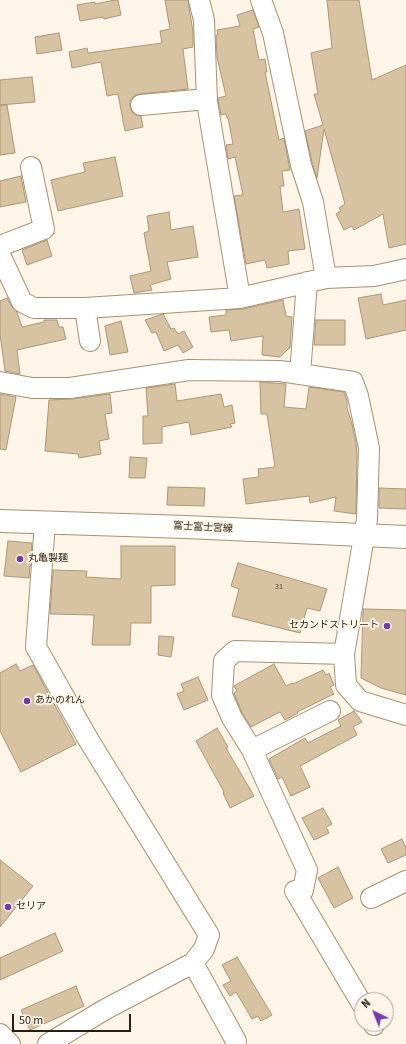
<!DOCTYPE html>
<meta charset="utf-8">
<style>
body{margin:0}
#map{position:relative;width:406px;height:1044px;overflow:hidden;background:#fdf5e7;font-family:"Source Sans 3",sans-serif}
canvas{display:block}
.north{position:absolute;left:354px;top:992px;width:40px;height:40px;box-sizing:border-box;background:#fdf5e7;border:1px solid #a79f92;border-radius:50%;rotate:317deg;font-size:11px;font-weight:700;line-height:16px;text-align:center;color:#271f13}
.north::after{content:'';display:block;margin:auto;width:14px;height:18px;background:#733ab0;clip-path:polygon(50% 0,100% 100%,50% 72%,0 100%)}
.scale{position:absolute;left:12px;top:1014px;width:119px;height:18px;box-sizing:border-box;border:2px solid #271f13;border-top:0;padding-left:5px;font-size:12px;line-height:14px;white-space:nowrap;color:#271f13;-webkit-text-stroke:3px #fdf5e7;paint-order:stroke}
</style>
<div id="map">
<canvas width="406" height="1044"></canvas>
<div class="north">N</div>
<div class="scale">50 m</div>
</div>
<script>
const ctx = document.querySelector('canvas').getContext('2d');
ctx.lineJoin = 'round';
function fill(path, color) { ctx.fillStyle = color; ctx.fill(path, 'evenodd'); }
const shape = rows => new Path2D(rows.map(r => 'M' + r).join(''));
function trace(path, color, width, dash) { ctx.strokeStyle = color; ctx.lineWidth = width; ctx.lineCap = dash ? 'butt' : 'round'; ctx.setLineDash(dash || []); ctx.stroke(path); }
function drawText(font, color, halo, rows, align = 'center') {
  ctx.font = font + ' "Source Sans 3","Noto Sans JP",sans-serif'; ctx.lineWidth = 4; ctx.setLineDash([]); ctx.textBaseline = 'middle'; ctx.strokeStyle = halo; ctx.fillStyle = color; for (const [text, x, y, turn = 0] of rows) {
    ctx.save(); ctx.translate(x, y); ctx.rotate((+turn || 0) * Math.PI / 180); ctx.textAlign = isNaN(turn) ? turn : align; if (halo) ctx.strokeText(text, 0, 0); ctx.fillText(text, 0, 0); ctx.restore();
  }
}
const building = shape([
 [115,0,118,0,121,15,104,19,103,17,80,21,77,5,95,2,95,4,115,0],
 [165,0,188,0,193,32,193,47,183,49,188,89,140,94,135,95,130,101,130,106,132,112,136,115,141,116,143,127,125,131,118,94,107,96,101,62,72,68,69,52,87,48,88,53,162,43,160,31,170,29,165,0],
 [327,0,359,0,372,80,406,65,406,244,389,248,383,214,354,230,352,226,344,230,336,214,341,211,339,208,345,204,324,129,317,178,312,162,305,131,323,125,314,94,318,94,311,53,332,48,327,0],
 [253,10,259,27,253,29,259,60,265,59,267,72,265,72,279,140,284,138,290,170,282,171,284,186,280,186,283,212,299,209,305,249,288,251,289,264,267,268,265,260,246,264,234,196,243,195,235,157,228,159,226,145,233,144,228,118,227,118,226,114,221,115,218,101,218,98,226,96,217,57,216,35,218,35,217,30,240,26,237,15,253,10],
 [59,33,62,50,37,54,35,37,59,33],
 [32,77,35,102,0,105,0,80,32,77],
 [0,105,7,105,15,153,0,155,0,105],
 [115,157,123,196,58,211,51,180,85,172,83,163,115,157],
 [21,176,26,202,0,207,0,181,21,176],
 [169,212,171,230,193,226,198,257,167,262,171,279,150,285,152,290,134,293,130,276,151,271,144,233,149,231,147,216,169,212],
 [47,240,52,256,27,265,22,250,47,240],
 [381,294,383,305,406,300,406,330,366,339,358,298,381,294],
 [7,298,12,307,17,312,22,327,44,322,44,320,57,320,59,327,63,327,66,339,17,350,20,374,5,371,0,334,0,301,7,298],
 [283,300,286,316,292,317,290,347,280,357,262,355,263,336,231,341,229,330,211,332,209,317,226,315,226,310,243,309,283,300],
 [163,314,171,329,174,328,178,334,184,331,193,347,183,353,178,345,164,351,156,332,152,333,145,320,163,314],
 [316,320,345,320,345,345,314,345,316,320],
 [121,321,128,352,110,355,105,326,121,321],
 [260,382,286,384,284,407,306,409,309,387,344,392,347,401,347,408,352,424,356,443,357,455,356,514,334,511,336,497,310,503,309,496,246,504,243,479,259,477,258,469,275,467,267,414,261,414,260,382],
 [175,384,177,401,221,394,224,407,232,405,235,423,230,424,232,427,191,435,189,422,162,427,162,443,143,444,143,416,148,416,146,388,175,384],
 [0,394,16,397,6,450,0,449,0,394],
 [110,394,112,413,105,414,109,439,99,441,101,454,79,458,78,454,45,451,49,400,72,399,110,394],
 [130,457,147,458,145,478,129,478,130,457],
 [168,487,205,488,204,506,167,505,168,487],
 [379,488,406,489,406,509,379,508,379,488],
 [8,541,32,543,29,578,4,576,8,541],
 [121,546,175,546,175,585,151,586,151,623,131,623,130,645,92,645,94,615,50,614,53,570,87,571,86,577,121,579,121,546],
 [238,563,327,589,320,611,307,608,300,633,232,616,239,589,231,586,238,563],
 [363,609,406,610,406,695,381,688,361,678,363,609],
 [159,636,174,637,171,657,158,655,159,636],
 [16,664,20,671,33,665,76,744,21,772,0,731,0,673,16,664],
 [274,664,286,686,292,683,293,684,323,670,326,675,329,673,334,685,330,687,334,694,297,712,298,713,285,720,280,712,251,727,242,713,234,693,237,691,234,686,274,664],
 [198,677,208,700,184,710,177,694,184,691,181,684,198,677],
 [354,711,362,722,353,727,357,735,300,766,310,787,291,796,282,777,278,779,269,759,305,738,308,743,341,726,338,720,354,711],
 [217,728,228,747,226,748,254,796,230,808,223,793,224,792,196,741,217,728],
 [323,808,332,824,326,827,329,833,314,840,302,818,323,808],
 [402,839,406,848,406,855,388,863,381,849,402,839],
 [0,860,33,886,0,927,0,860],
 [338,867,353,898,334,908,318,878,338,867],
 [55,933,63,951,0,980,0,958,55,933],
 [237,957,272,1015,261,1021,258,1016,252,1019,236,992,230,996,223,985,231,981,222,965,237,957],
 [76,986,84,1006,30,1030,21,1010,76,986]
]);
fill(building, '#d7c2a1');
trace(building, '#ab9777', 1);
const minor = shape([
 [199,0,204,20,207,102,240,298],
 [261,0,273,33,301,165,313,202,326,278],
 [141,105,207,99],
 [0,246,44,229,31,167],
 [0,255,22,302,34,308,85,308],
 [90,341,85,308,240,298,326,278,374,276,406,269],
 [300,374,307,282],
 [0,382,32,388,70,388,189,370,280,371,353,382,358,396,369,448,367,519,344,654,346,685,360,701,406,715],
 [45,522,36,647,88,739,209,935,204,949,193,963,104,1010,48,1044],
 [344,654,235,651,224,661,222,695,232,718,252,750,307,870,303,890,295,891,362,1004],
 [252,750,330,711],
 [371,898,406,881],
 [193,963,236,1041],
 [374,1024,374,1025],
 [0,1034,10,1044]
]);
const major = shape([
 [0,521,186,527,406,537]
]);
trace(minor, '#a69273', 22);
trace(major, '#a69273', 24);
trace(minor, '#fff', 20);
trace(major, '#fff', 22);
for (const [x, y, r, color] of [
 [20,559,4,"#733ab0"],
 [387,626,4,"#733ab0"],
 [27,701,4,"#733ab0"],
 [8,907,4,"#733ab0"]
]) { const dot = new Path2D(); dot.arc(x, y, r, 0, 2 * Math.PI); ctx.fillStyle = color; ctx.fill(dot); trace(dot, '#fdf5e7', 1.5); }
drawText('8px', '#534836', null, [
 ["31",279,587]
]);
drawText('10px', '#271f13', '#fdf5e7', [
 ["富士富士宮線",203,528,3]
]);
drawText('10px', '#271f13', '#fdf5e7', [
 ["丸亀製麺",28,559],
 ["セカンドストリート",379,626,"right"],
 ["あかのれん",35,701],
 ["セリア",16,907]
], 'left');
</script>
